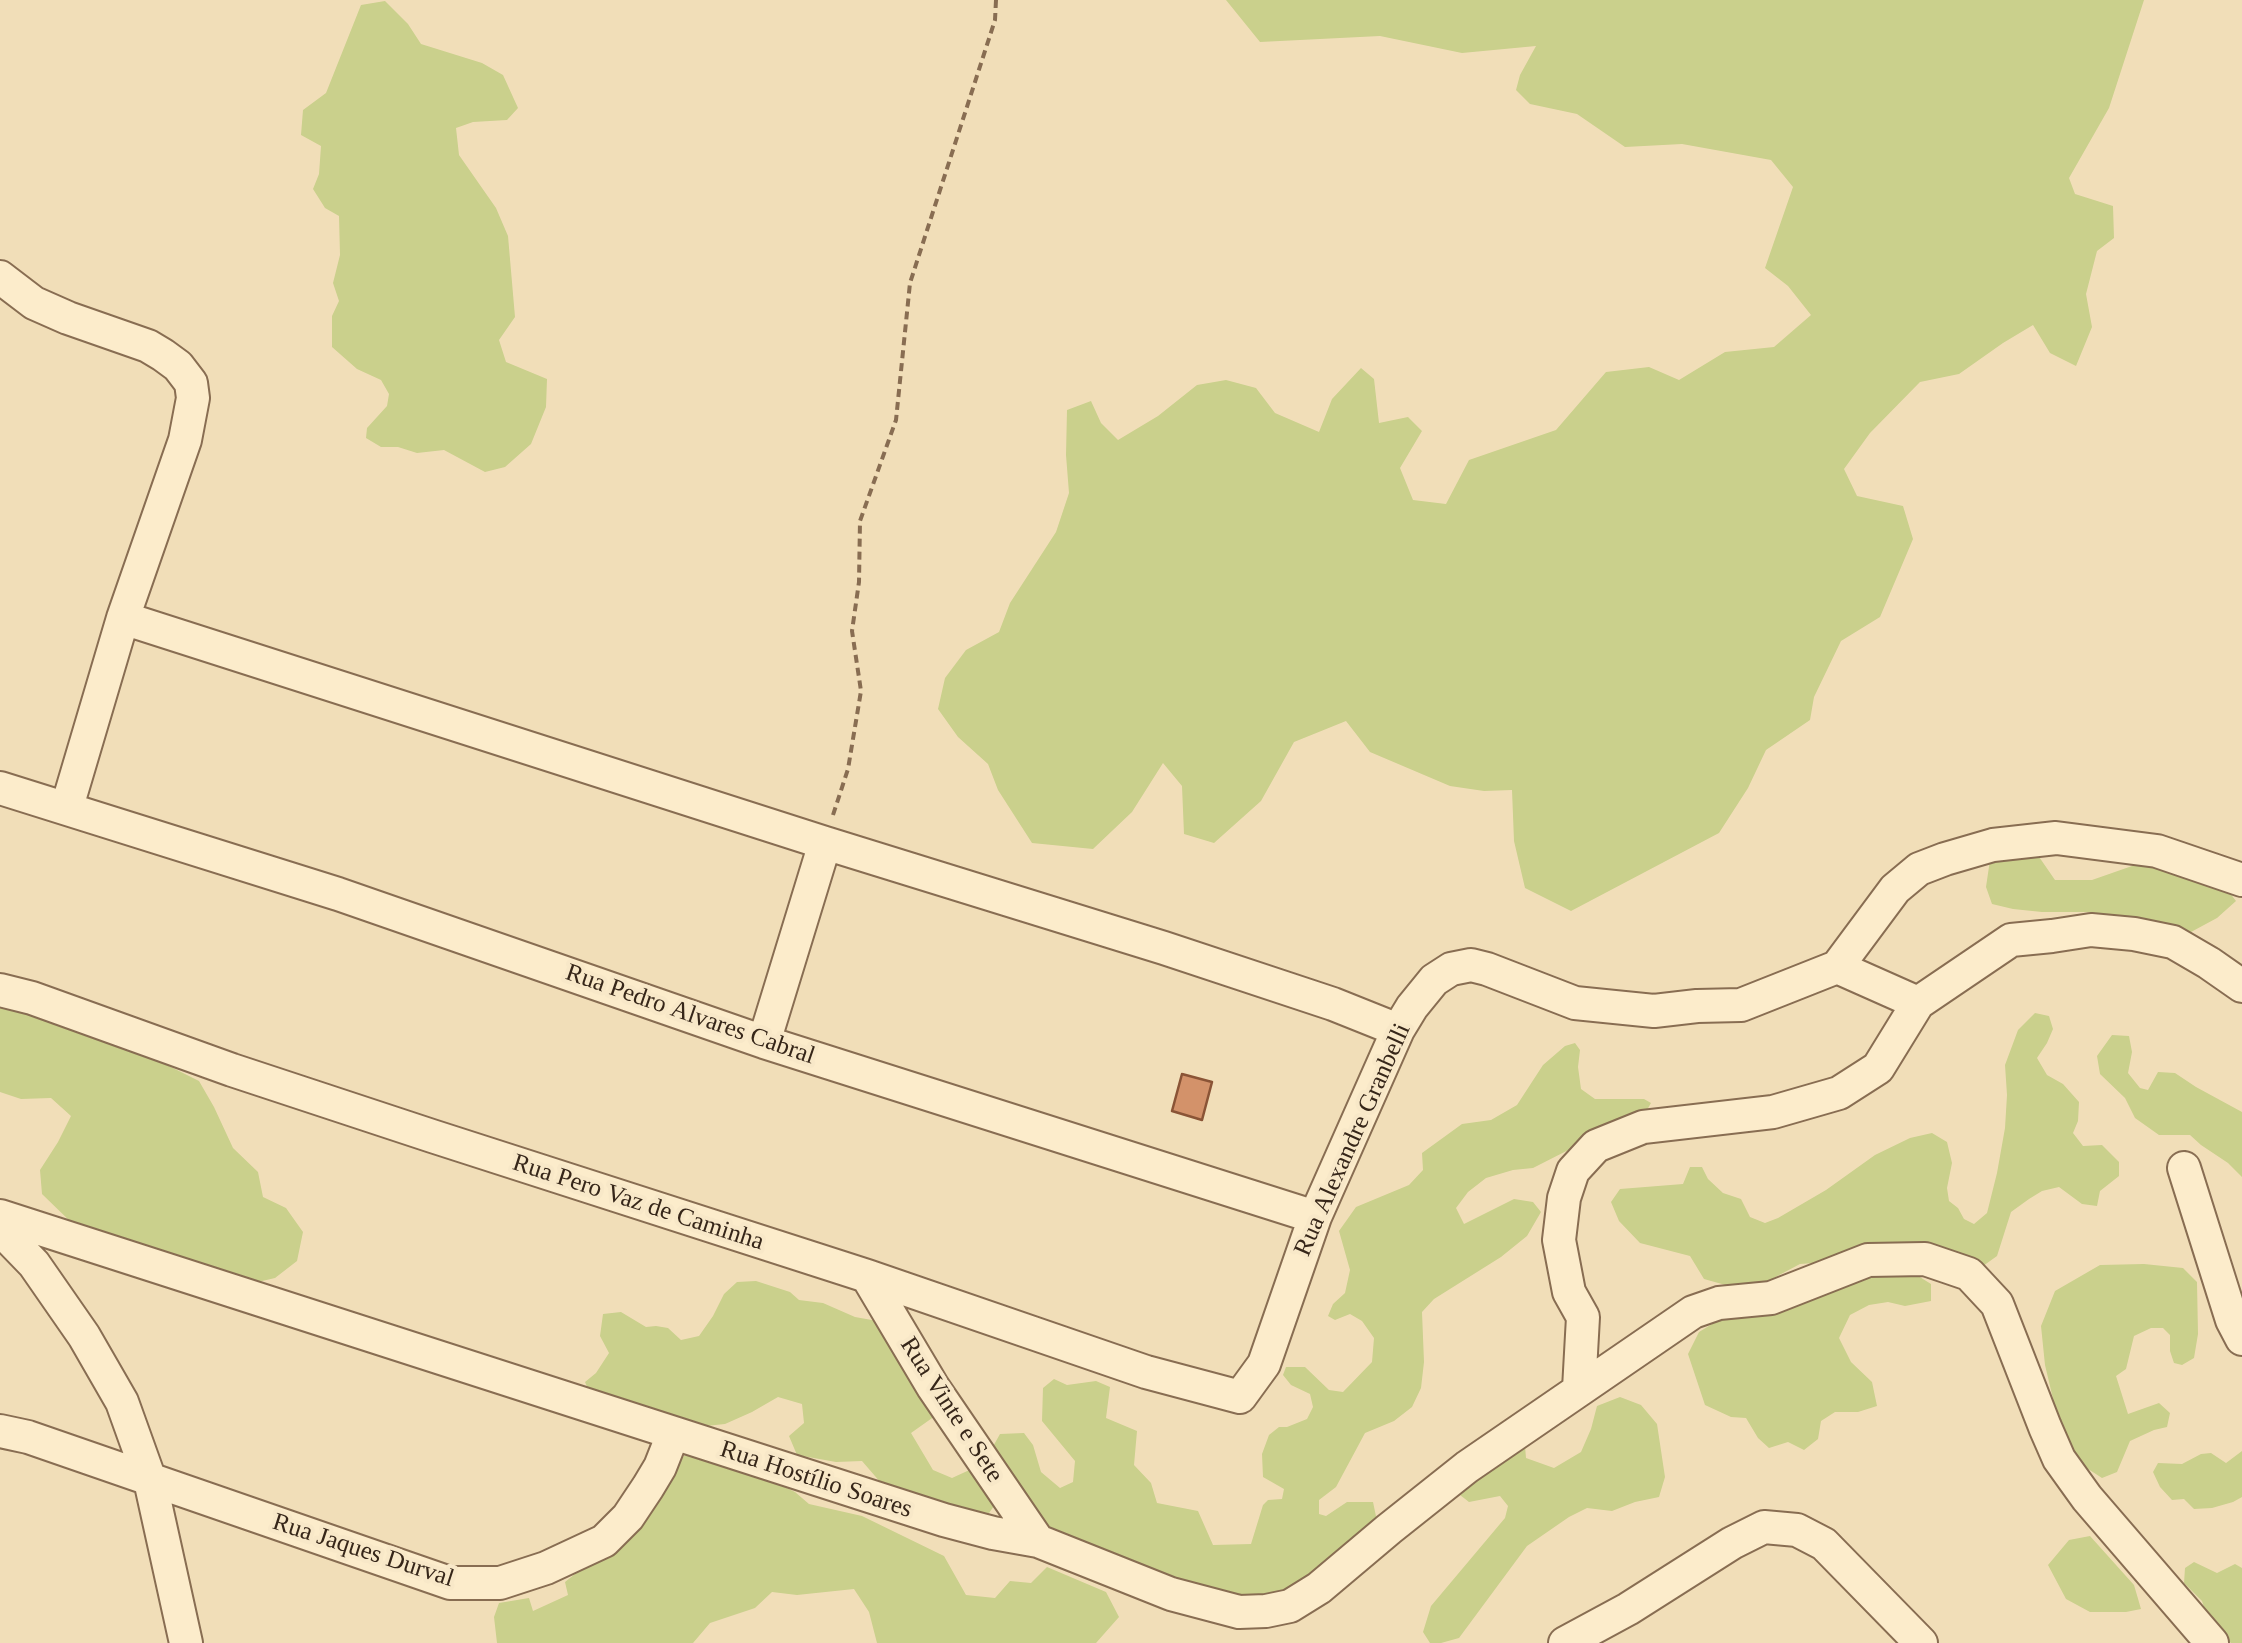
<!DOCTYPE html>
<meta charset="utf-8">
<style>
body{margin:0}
canvas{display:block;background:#f1deb8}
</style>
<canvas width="2242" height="1643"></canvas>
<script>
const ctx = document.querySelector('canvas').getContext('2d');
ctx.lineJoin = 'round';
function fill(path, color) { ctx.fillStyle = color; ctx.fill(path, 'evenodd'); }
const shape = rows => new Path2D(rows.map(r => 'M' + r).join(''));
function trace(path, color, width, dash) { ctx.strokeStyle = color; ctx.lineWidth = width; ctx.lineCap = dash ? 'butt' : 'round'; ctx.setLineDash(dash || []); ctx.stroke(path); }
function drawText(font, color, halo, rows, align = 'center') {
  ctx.font = font + ' "Times New Roman",serif'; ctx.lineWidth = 8; ctx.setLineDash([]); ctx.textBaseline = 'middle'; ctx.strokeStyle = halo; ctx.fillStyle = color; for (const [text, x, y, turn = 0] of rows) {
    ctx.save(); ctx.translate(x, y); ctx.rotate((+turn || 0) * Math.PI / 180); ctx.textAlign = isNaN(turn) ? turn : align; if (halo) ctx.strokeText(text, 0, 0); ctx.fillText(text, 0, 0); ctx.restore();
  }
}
fill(shape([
 [1226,0,2144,0,2109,108,2069,178,2075,194,2113,206,2114,238,2097,251,2086,294,2092,327,2076,366,2050,353,2033,325,2003,343,1959,374,1920,382,1870,433,1844,469,1857,496,1903,506,1913,539,1880,617,1841,641,1814,697,1810,720,1766,750,1748,788,1719,833,1571,911,1525,888,1514,841,1512,790,1484,791,1450,786,1370,752,1346,721,1294,742,1261,801,1214,843,1184,834,1182,786,1163,763,1132,812,1093,849,1032,843,998,790,988,764,958,737,938,709,945,678,966,650,999,632,1010,603,1056,532,1069,493,1066,455,1067,410,1091,401,1101,423,1118,440,1158,416,1197,385,1226,380,1256,388,1275,413,1319,432,1332,399,1361,368,1374,379,1379,423,1408,417,1422,431,1400,468,1413,500,1446,504,1469,460,1556,430,1606,372,1649,367,1679,380,1725,352,1774,347,1811,315,1788,286,1765,268,1793,187,1771,160,1682,144,1625,147,1577,114,1530,104,1516,90,1520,75,1536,46,1462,53,1380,36,1260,42],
 [385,1,408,24,421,44,482,63,503,75,518,108,507,120,473,122,456,128,459,155,496,208,508,236,515,317,499,340,506,362,547,379,546,407,531,444,505,467,485,472,444,450,417,453,398,447,381,447,366,438,367,428,387,406,389,394,381,380,357,369,332,347,332,316,339,301,333,283,340,255,339,216,325,208,313,189,319,174,321,146,301,135,303,110,326,93,361,5],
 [2035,851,2055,880,2092,880,2152,859,2223,884,2236,901,2217,918,2191,932,2091,912,2042,912,2013,909,1992,904,1986,887,1990,860],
 [0,1002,151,1057,199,1081,214,1107,233,1148,258,1172,263,1197,286,1208,303,1232,297,1261,275,1278,245,1285,76,1227,42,1194,40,1170,58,1142,71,1116,51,1098,21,1099,0,1092],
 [2035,1013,2049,1016,2053,1029,2047,1043,2037,1058,2047,1075,2063,1084,2079,1102,2078,1121,2073,1133,2083,1146,2102,1145,2119,1162,2119,1176,2100,1191,2097,1206,2082,1204,2059,1187,2042,1191,2029,1199,2011,1212,1997,1256,1983,1266,1828,1262,1800,1264,1766,1282,1729,1286,1704,1279,1690,1256,1640,1243,1619,1221,1611,1202,1620,1189,1683,1184,1690,1167,1702,1167,1708,1179,1723,1193,1741,1199,1750,1217,1765,1223,1778,1218,1826,1190,1875,1155,1910,1138,1932,1133,1947,1142,1952,1163,1947,1188,1949,1201,1958,1208,1964,1219,1974,1224,1987,1213,1997,1173,2005,1128,2007,1095,2005,1065,2018,1030],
 [2112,1035,2129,1036,2132,1052,2128,1073,2140,1088,2148,1090,2158,1072,2175,1073,2196,1087,2242,1112,2242,1177,2228,1163,2201,1145,2190,1135,2159,1135,2135,1118,2125,1098,2100,1074,2097,1056],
 [1575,1043,1580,1050,1578,1067,1581,1089,1595,1099,1644,1099,1651,1103,1647,1110,1533,1168,1513,1170,1486,1178,1468,1192,1456,1208,1464,1224,1514,1199,1533,1202,1541,1212,1527,1236,1501,1257,1434,1299,1422,1312,1424,1362,1421,1388,1412,1407,1394,1421,1365,1433,1336,1487,1319,1500,1319,1514,1326,1516,1347,1502,1373,1502,1377,1521,1287,1593,1263,1601,1161,1579,1048,1532,991,1450,1000,1434,1024,1433,1033,1445,1041,1472,1060,1488,1073,1482,1075,1461,1042,1421,1043,1388,1054,1379,1067,1385,1096,1381,1110,1387,1106,1418,1137,1431,1134,1465,1151,1483,1157,1503,1198,1511,1213,1545,1251,1544,1263,1505,1268,1500,1282,1499,1284,1489,1263,1477,1262,1454,1269,1435,1279,1427,1287,1427,1307,1419,1313,1407,1310,1394,1291,1385,1283,1375,1286,1367,1305,1367,1329,1390,1343,1392,1372,1362,1374,1338,1362,1321,1350,1314,1335,1320,1328,1316,1333,1304,1345,1293,1350,1270,1339,1231,1356,1207,1409,1185,1423,1170,1422,1153,1462,1124,1491,1120,1517,1105,1543,1065,1565,1046],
 [2144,1264,2183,1268,2197,1282,2198,1334,2194,1358,2182,1365,2174,1363,2170,1351,2170,1335,2163,1328,2151,1328,2134,1336,2126,1369,2116,1376,2128,1414,2159,1403,2170,1413,2167,1427,2154,1430,2130,1441,2117,1472,2102,1478,2082,1465,2059,1424,2045,1365,2041,1326,2055,1291,2100,1265],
 [1907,1269,1931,1284,1931,1301,1905,1306,1888,1302,1869,1305,1850,1315,1839,1338,1851,1362,1872,1382,1877,1406,1858,1412,1835,1412,1821,1421,1818,1439,1804,1450,1788,1442,1769,1448,1758,1438,1746,1418,1731,1417,1705,1405,1688,1354,1699,1332,1722,1318,1868,1270],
 [756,1281,790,1292,799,1300,823,1303,855,1317,883,1322,935,1416,911,1433,933,1470,952,1478,976,1467,994,1506,989,1513,948,1509,881,1483,862,1461,836,1462,797,1455,789,1436,804,1423,802,1404,778,1397,752,1412,725,1424,706,1426,591,1396,585,1382,596,1373,609,1353,600,1336,603,1314,621,1312,646,1327,656,1326,668,1328,681,1340,699,1336,713,1316,724,1294,737,1282],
 [1620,1397,1641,1405,1657,1424,1665,1477,1659,1497,1635,1502,1612,1511,1587,1508,1569,1517,1527,1546,1459,1638,1441,1643,1430,1643,1423,1632,1431,1606,1505,1518,1508,1506,1500,1496,1469,1502,1460,1495,1463,1481,1525,1446,1526,1458,1554,1468,1581,1452,1591,1429,1597,1406],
 [2242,1451,2242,1497,2233,1502,2212,1508,2194,1509,2184,1499,2172,1500,2160,1487,2153,1472,2158,1463,2182,1464,2201,1454,2211,1453,2226,1463],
 [690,1454,754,1472,795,1492,809,1504,862,1516,944,1556,966,1595,995,1598,1010,1581,1031,1583,1047,1567,1106,1592,1119,1617,1096,1643,877,1643,869,1612,854,1589,797,1595,772,1592,755,1608,710,1623,693,1643,497,1643,494,1617,499,1603,529,1598,533,1611,568,1595,565,1582,652,1512,668,1486,679,1458],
 [2090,1536,2134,1585,2141,1609,2126,1612,2090,1612,2066,1599,2048,1565,2069,1540],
 [2194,1562,2217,1573,2235,1564,2242,1568,2242,1643,2231,1643,2209,1622,2202,1601,2184,1583,2185,1568]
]), '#cad08c');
const building = shape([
 [1182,1074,1212,1082,1202,1120,1172,1111,1182,1074]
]);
fill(building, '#d3926a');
trace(building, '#8a5436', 2.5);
const minor = shape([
 [0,277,34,303,68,318,148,346,163,355,178,366,191,383,193,398,185,440,123,618,67,807],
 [123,618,825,843,1164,948,1333,1004,1398,1030],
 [0,788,338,894,764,1042,1315,1217],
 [1837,967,1918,1003],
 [0,990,32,998,232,1070,432,1136,867,1276,1146,1372,1240,1397,1264,1364,1315,1217,1398,1030,1412,1007,1434,980,1451,969,1471,965,1487,969,1575,1003,1654,1011,1697,1006,1741,1005,1837,967,1895,889,1919,869,1945,859,1993,845,2056,838,2157,851,2242,880],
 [764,1042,825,843],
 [2184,1168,2232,1320,2242,1339],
 [0,1216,944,1520,993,1533,1038,1541,1171,1594,1239,1612,1266,1611,1290,1606,1319,1588,1389,1529,1467,1467,1693,1312,1719,1303,1771,1298,1868,1260,1925,1259,1969,1274,1997,1304,2045,1427,2059,1459,2087,1498,2212,1643],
 [0,1229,34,1264,84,1336,122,1402,150,1480,186,1643],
 [867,1276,933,1387,1038,1541],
 [1579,1389,1583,1317,1569,1292,1559,1240,1564,1198,1573,1171,1596,1146,1643,1127,1773,1112,1839,1093,1878,1068,1918,1003,2011,940,2052,936,2091,930,2134,934,2173,942,2209,963,2242,986],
 [0,1431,28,1437,450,1583,500,1583,546,1568,604,1541,628,1517,648,1487,660,1467,673,1434],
 [1565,1643,1628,1609,1732,1543,1764,1527,1797,1530,1824,1544,1921,1643]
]);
trace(minor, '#886d52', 36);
trace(shape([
 [833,815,848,769,861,691,852,631,859,582,860,521,896,420,910,283,995,20,996,0]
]), '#886d52', 4, [8, 5]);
trace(minor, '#fceccb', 32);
drawText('25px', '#362619', '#f8e8c8', [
 ["Rua Pedro Alvares Cabral",690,1015,19],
 ["Rua Alexandre Granbelli",1353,1140,-66],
 ["Rua Pero Vaz de Caminha",638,1203,18],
 ["Rua Vinte e Sete",951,1410,57],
 ["Rua Hostílio Soares",816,1480,18],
 ["Rua Jaques Durval",363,1551,18]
]);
</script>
